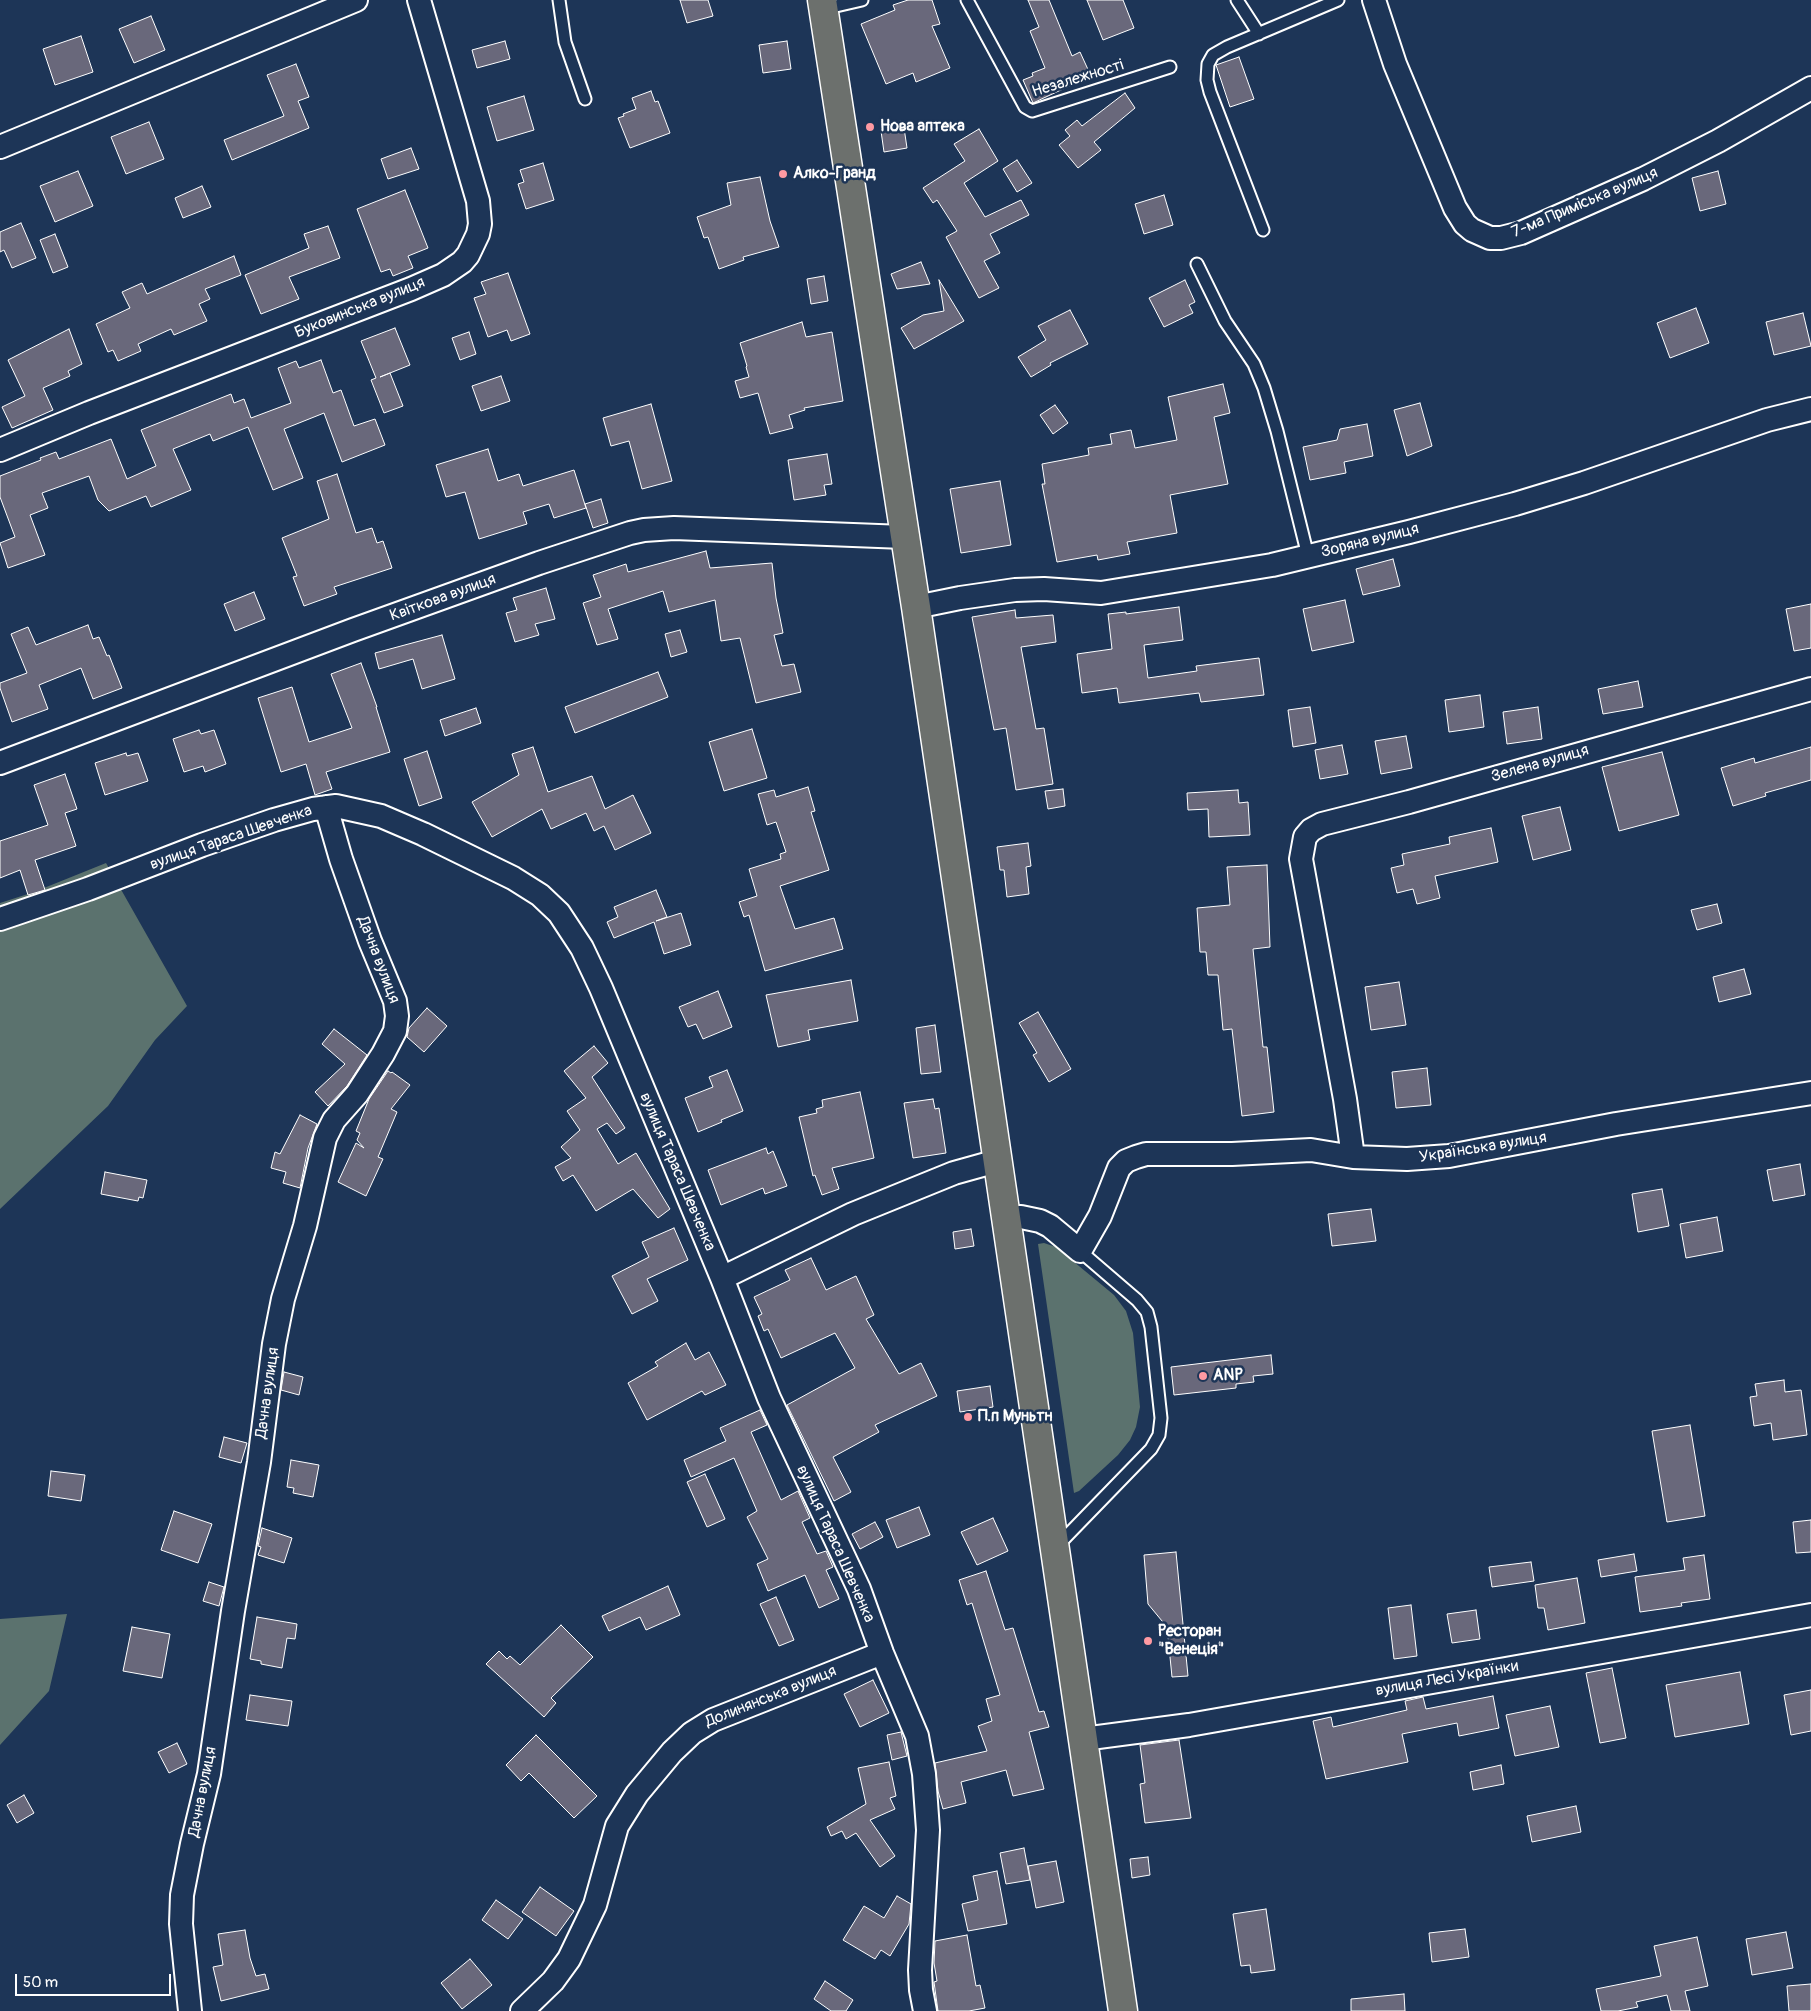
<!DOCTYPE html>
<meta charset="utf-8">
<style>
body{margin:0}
#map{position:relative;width:1811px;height:2011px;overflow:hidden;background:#1d3557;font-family:Pangolin,sans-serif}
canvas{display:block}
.scale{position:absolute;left:15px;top:1974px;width:156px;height:22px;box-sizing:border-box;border:2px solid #fff;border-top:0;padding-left:6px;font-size:15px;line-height:18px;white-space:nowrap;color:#fff;-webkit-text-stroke:4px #1d3557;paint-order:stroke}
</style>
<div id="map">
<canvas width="1811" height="2011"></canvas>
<div class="scale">50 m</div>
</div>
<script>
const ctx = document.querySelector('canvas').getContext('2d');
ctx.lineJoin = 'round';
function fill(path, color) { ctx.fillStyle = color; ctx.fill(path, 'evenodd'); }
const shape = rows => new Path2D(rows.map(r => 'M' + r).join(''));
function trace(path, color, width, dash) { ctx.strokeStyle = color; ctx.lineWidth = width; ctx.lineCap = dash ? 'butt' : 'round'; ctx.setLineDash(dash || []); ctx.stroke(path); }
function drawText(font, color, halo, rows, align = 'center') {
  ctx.font = font + ' Pangolin,sans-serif'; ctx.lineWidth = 5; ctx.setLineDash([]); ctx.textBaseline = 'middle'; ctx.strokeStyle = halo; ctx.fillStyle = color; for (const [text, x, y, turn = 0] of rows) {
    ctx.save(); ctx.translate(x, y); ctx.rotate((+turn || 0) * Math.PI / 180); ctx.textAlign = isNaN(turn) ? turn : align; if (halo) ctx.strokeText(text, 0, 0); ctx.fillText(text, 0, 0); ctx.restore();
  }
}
fill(shape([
 [106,863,187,1006,155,1040,108,1106,0,1209,0,903,34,892],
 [1044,1243,1056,1247,1114,1295,1126,1311,1133,1333,1140,1407,1136,1427,1130,1440,1118,1455,1079,1491,1074,1493,1038,1244],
 [67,1614,49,1691,0,1745,0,1619]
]), '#5b726e');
const building = shape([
 [680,0,708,0,713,16,687,23,680,0],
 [908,0,932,0,940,24,932,26,950,68,916,82,913,73,886,84,861,24,895,10,893,5,908,0],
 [1028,0,1049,0,1072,56,1080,52,1091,76,1033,103,1023,80,1033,76,1032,73,1045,68,1030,31,1039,27,1028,0],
 [1087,0,1123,0,1134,28,1103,40,1087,0],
 [151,16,165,50,134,63,119,29,151,16],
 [81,36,93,72,55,85,43,49,81,36],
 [505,41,510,59,477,68,472,50,505,41],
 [787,41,791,69,763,73,759,45,787,41],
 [1239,57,1254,99,1230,107,1216,65,1239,57],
 [296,64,309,97,298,101,309,128,232,160,224,140,284,116,267,75,296,64],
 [651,91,655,102,658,101,670,133,630,148,618,118,624,116,623,114,636,109,632,98,651,91],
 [1125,93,1135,108,1094,142,1101,150,1078,168,1059,145,1070,136,1065,130,1077,120,1082,126,1125,93],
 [524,96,534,130,497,141,487,107,524,96],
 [903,121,907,148,884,152,880,124,903,121],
 [149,122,164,159,126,174,111,137,149,122],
 [979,129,998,161,964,183,985,217,1021,200,1029,215,990,234,1000,253,984,261,999,288,979,298,946,237,957,231,937,200,933,203,923,188,965,161,954,144,979,129],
 [411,148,419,169,388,179,381,159,411,148],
 [1017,160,1032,183,1017,192,1003,169,1017,160],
 [543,163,554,200,526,209,518,184,524,182,520,170,543,163],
 [78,171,93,206,55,222,40,186,78,171],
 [1718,171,1726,204,1700,211,1692,178,1718,171],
 [760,177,770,221,779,247,743,257,744,260,719,269,708,237,704,238,697,217,731,205,727,183,760,177],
 [202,186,211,207,183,218,175,198,202,186],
 [405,190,428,248,408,256,413,268,393,276,390,269,381,272,357,209,405,190],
 [1164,195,1173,225,1144,234,1135,204,1164,195],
 [21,223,36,258,12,268,4,250,0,252,0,232,21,223],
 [328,226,340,258,289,277,299,299,261,314,245,275,309,248,304,234,328,226],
 [55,234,68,267,53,273,40,240,55,234],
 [234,256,241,275,205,289,210,299,199,304,207,321,174,335,171,329,138,344,141,351,118,361,113,350,108,352,96,324,130,308,122,292,142,283,147,294,234,256],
 [921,262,930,284,897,289,891,274,921,262],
 [508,273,530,334,511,341,507,330,488,337,474,298,486,294,481,282,508,273],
 [824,276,828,301,811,304,807,279,824,276],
 [939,280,964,321,914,349,901,328,923,315,944,311,939,280],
 [1185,280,1195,302,1189,305,1193,313,1164,327,1149,298,1185,280],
 [1696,308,1709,343,1670,358,1657,323,1696,308],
 [1070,310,1088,344,1050,363,1051,365,1031,377,1018,357,1046,340,1038,326,1070,310],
 [1803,313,1811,346,1774,355,1766,322,1803,313],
 [802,322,806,337,832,332,843,401,804,408,805,410,789,415,793,428,770,434,758,393,740,398,735,381,749,377,746,367,747,366,740,343,802,322],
 [395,328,410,365,380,377,390,373,403,406,384,413,371,380,376,378,361,341,395,328],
 [69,329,82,364,68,371,70,376,43,388,53,410,12,428,2,407,25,396,8,360,69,329],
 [469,332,476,354,460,360,452,338,469,332],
 [321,360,333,393,341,390,354,426,375,419,385,445,342,462,324,413,284,429,303,478,273,490,248,427,213,441,210,434,173,449,191,490,151,507,146,496,109,511,98,500,89,476,42,493,48,508,30,515,45,555,8,568,0,543,15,537,0,497,0,476,41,460,40,458,56,452,59,459,111,439,127,479,156,466,141,430,231,394,234,403,244,399,251,418,291,403,278,368,296,361,299,368,321,360],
 [501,376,510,401,481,411,472,386,501,376],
 [1223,384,1230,413,1214,417,1228,484,1170,495,1177,533,1127,542,1130,554,1098,560,1097,555,1057,562,1042,484,1045,484,1042,464,1089,455,1088,448,1112,444,1110,434,1131,430,1135,448,1177,440,1168,397,1223,384],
 [1420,403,1432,446,1407,456,1394,410,1420,403],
 [651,404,672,481,642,489,629,441,611,446,603,418,651,404],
 [1055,405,1068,423,1053,434,1040,415,1055,405],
 [1367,424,1373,456,1344,462,1346,473,1310,480,1303,447,1337,440,1340,429,1367,424],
 [488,449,498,481,519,474,523,486,574,470,586,508,554,518,549,504,523,512,527,524,479,539,465,492,446,497,436,465,488,449],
 [827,454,832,484,824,485,826,495,794,500,788,460,827,454],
 [337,474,356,533,372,528,377,543,383,541,392,568,334,587,337,594,304,606,293,577,297,576,282,538,329,519,317,481,337,474],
 [1000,481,1011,545,961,553,950,489,1000,481],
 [601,499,608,523,593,528,585,504,601,499],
 [706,551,710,568,772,563,776,598,783,633,774,635,782,666,794,664,801,692,756,703,740,638,721,641,715,600,669,612,663,591,608,609,618,639,597,645,583,603,601,597,593,575,626,564,628,572,706,551],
 [1393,559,1400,586,1363,595,1356,569,1393,559],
 [546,588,555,619,535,624,539,635,515,642,506,613,517,610,513,598,546,588],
 [254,592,265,619,235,631,224,604,254,592],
 [1345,600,1354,642,1312,651,1303,609,1345,600],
 [1811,604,1811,648,1794,651,1786,609,1811,604],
 [1179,607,1183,640,1144,645,1148,678,1197,671,1196,666,1259,658,1264,695,1201,702,1199,693,1119,703,1117,688,1082,693,1077,654,1112,649,1108,614,1126,612,1126,614,1179,607],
 [1015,610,1016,618,1053,615,1056,642,1021,647,1036,729,1044,728,1053,784,1016,790,1006,728,994,730,972,617,1015,610],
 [88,625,93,639,99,637,107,656,109,655,122,688,93,699,81,668,39,685,48,709,12,722,0,688,0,683,27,673,11,634,28,627,36,645,88,625],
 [680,630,687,652,671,657,665,634,680,630],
 [442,635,455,679,422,689,413,659,379,669,375,653,442,635],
 [361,663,377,707,376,707,390,752,326,772,332,789,315,795,306,764,281,772,258,698,292,687,309,742,352,728,331,674,361,663],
 [658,672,668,697,575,733,565,707,658,672],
 [1638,681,1643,707,1603,714,1598,689,1638,681],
 [1480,695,1484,727,1449,732,1445,700,1480,695],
 [1310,707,1316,743,1293,747,1288,710,1310,707],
 [1538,707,1542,739,1507,744,1503,712,1538,707],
 [476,708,481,723,445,736,440,720,476,708],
 [752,729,767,778,724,791,709,742,752,729],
 [199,730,201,734,214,730,226,764,205,772,203,766,184,772,173,739,199,730],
 [1406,736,1412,768,1381,774,1375,741,1406,736],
 [1342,745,1348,774,1320,779,1315,750,1342,745],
 [533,747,548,792,592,776,605,809,633,795,651,833,615,850,604,826,594,831,586,813,551,829,542,809,492,837,472,802,519,775,512,754,533,747],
 [1811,747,1811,780,1765,793,1766,796,1733,806,1721,768,1754,758,1755,763,1811,747],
 [427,751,442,798,419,806,404,759,427,751],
 [1662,752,1679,815,1619,831,1602,767,1662,752],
 [126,753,127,756,138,753,148,781,105,795,95,763,126,753],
 [65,774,77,809,65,813,76,846,35,860,45,890,28,895,20,870,0,878,0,841,48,825,34,785,65,774],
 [808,787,815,811,811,812,829,870,780,886,795,929,834,918,843,949,765,971,749,915,744,917,739,902,757,896,749,869,781,859,780,854,786,852,776,822,767,825,758,794,774,790,776,797,808,787],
 [1063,789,1065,806,1048,809,1045,791,1063,789],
 [1238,790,1239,803,1248,802,1250,835,1209,837,1208,809,1188,810,1187,793,1238,790],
 [1560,807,1571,850,1533,860,1522,816,1560,807],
 [1491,828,1498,862,1435,876,1440,898,1417,904,1413,889,1397,893,1391,868,1404,865,1402,854,1450,844,1449,837,1491,828],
 [1028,843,1031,866,1026,867,1029,894,1007,897,1004,870,1000,870,997,847,1028,843],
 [1267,865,1270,947,1253,949,1263,1047,1267,1047,1274,1112,1242,1116,1232,1029,1223,1030,1218,975,1208,975,1206,952,1200,952,1197,908,1230,905,1227,867,1267,865],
 [656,890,667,917,656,921,681,913,691,945,664,954,654,922,614,938,607,922,618,917,614,907,656,890],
 [1717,904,1722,923,1697,930,1691,910,1717,904],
 [1744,969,1751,994,1719,1002,1713,977,1744,969],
 [851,980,858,1021,808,1030,810,1040,778,1047,766,995,851,980],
 [1399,982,1406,1025,1371,1030,1365,987,1399,982],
 [718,991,732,1027,703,1039,696,1024,688,1027,679,1007,718,991],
 [427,1008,447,1026,424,1052,407,1037,409,1028,427,1008],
 [1038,1012,1071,1069,1049,1082,1033,1055,1037,1053,1019,1023,1038,1012],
 [935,1025,941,1072,921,1074,916,1028,935,1025],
 [334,1029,367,1055,347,1086,328,1106,315,1092,345,1064,322,1044,334,1029],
 [594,1046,608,1063,592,1077,625,1128,616,1134,607,1123,597,1129,618,1164,636,1153,670,1209,658,1218,633,1189,596,1211,573,1175,563,1181,555,1167,571,1158,561,1147,580,1130,567,1111,586,1098,564,1071,594,1046],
 [1427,1068,1431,1105,1396,1108,1392,1072,1427,1068],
 [727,1070,743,1111,721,1120,722,1122,698,1132,685,1098,713,1087,709,1077,727,1070],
 [388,1071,391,1073,392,1072,410,1085,391,1109,397,1112,378,1157,383,1159,366,1196,338,1182,356,1143,364,1148,357,1140,360,1133,356,1131,369,1099,388,1071],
 [860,1092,874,1158,832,1168,839,1189,822,1195,815,1175,813,1176,799,1117,817,1113,816,1109,823,1107,822,1100,860,1092],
 [933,1099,935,1109,939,1108,946,1153,913,1158,904,1103,933,1099],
 [300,1115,317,1124,308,1148,300,1188,283,1183,286,1172,271,1168,275,1152,280,1154,300,1115],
 [766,1148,768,1154,773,1151,787,1186,765,1194,763,1188,721,1205,708,1170,766,1148],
 [1800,1164,1805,1195,1773,1201,1767,1170,1800,1164],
 [105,1172,147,1180,143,1198,139,1197,138,1201,101,1194,105,1172],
 [1662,1189,1669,1226,1638,1232,1632,1194,1662,1189],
 [1371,1209,1376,1241,1332,1246,1328,1214,1371,1209],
 [1717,1217,1723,1251,1686,1258,1680,1224,1717,1217],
 [674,1228,688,1260,647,1279,658,1301,632,1314,612,1276,649,1257,642,1242,674,1228],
 [971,1229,974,1246,955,1249,953,1232,971,1229],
 [811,1258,826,1290,856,1276,874,1315,866,1319,899,1374,921,1363,937,1396,875,1425,879,1432,833,1457,851,1492,834,1501,787,1405,855,1368,835,1333,781,1358,768,1329,764,1331,758,1316,762,1314,754,1297,790,1280,785,1270,811,1258],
 [686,1343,695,1360,709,1352,726,1385,705,1395,702,1391,647,1420,628,1383,658,1366,655,1362,686,1343],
 [1271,1355,1273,1374,1253,1376,1254,1382,1236,1384,1236,1388,1174,1395,1171,1367,1271,1355],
 [284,1372,303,1377,299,1395,281,1390,284,1372],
 [1784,1380,1785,1392,1801,1390,1807,1435,1773,1440,1771,1423,1754,1426,1750,1397,1757,1396,1755,1384,1784,1380],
 [990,1386,993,1407,960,1412,957,1391,990,1386],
 [760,1410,767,1425,751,1432,781,1500,798,1491,810,1518,802,1522,817,1554,826,1551,833,1567,826,1570,839,1599,819,1608,805,1575,768,1591,757,1564,768,1559,747,1517,757,1511,734,1458,691,1477,684,1460,726,1441,720,1428,760,1410],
 [1690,1425,1705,1516,1667,1522,1652,1431,1690,1425],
 [224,1437,247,1443,241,1463,219,1457,224,1437],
 [291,1460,319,1465,313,1497,293,1493,294,1488,287,1487,291,1460],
 [51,1471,85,1475,81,1501,48,1496,51,1471],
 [705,1474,725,1519,707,1527,687,1482,705,1474],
 [919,1507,930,1535,897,1548,886,1520,919,1507],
 [174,1511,212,1524,198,1563,161,1550,174,1511],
 [993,1518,1008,1551,977,1565,961,1532,993,1518],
 [1811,1520,1811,1552,1796,1553,1793,1522,1811,1520],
 [875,1522,883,1537,860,1549,852,1534,875,1522],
 [262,1528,292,1538,284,1563,258,1555,261,1547,258,1546,262,1528],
 [1176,1552,1188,1676,1172,1677,1167,1627,1148,1604,1144,1555,1176,1552],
 [1634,1554,1637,1571,1601,1577,1598,1560,1634,1554],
 [1704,1555,1710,1599,1681,1603,1682,1606,1640,1612,1635,1577,1685,1570,1683,1558,1704,1555],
 [1531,1562,1534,1581,1492,1587,1489,1567,1531,1562],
 [986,1571,1005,1630,1013,1628,1039,1712,1044,1711,1049,1727,1029,1732,1044,1789,1013,1796,1006,1770,961,1782,966,1803,943,1809,938,1791,935,1763,987,1751,978,1726,992,1721,986,1699,1000,1695,972,1603,967,1605,959,1580,986,1571],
 [1577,1578,1585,1623,1548,1630,1544,1608,1538,1608,1535,1585,1577,1578],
 [209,1582,224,1587,219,1606,203,1601,209,1582],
 [668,1586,680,1615,646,1630,640,1617,609,1631,602,1616,668,1586],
 [776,1597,794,1640,779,1646,760,1604,776,1597],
 [1411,1605,1417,1656,1394,1659,1388,1608,1411,1605],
 [1476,1610,1480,1639,1452,1643,1447,1614,1476,1610],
 [257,1617,297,1624,295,1639,287,1638,282,1668,261,1664,261,1661,250,1659,257,1617],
 [561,1625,593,1657,551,1698,556,1703,544,1717,486,1664,499,1651,507,1659,510,1656,520,1665,561,1625],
 [132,1627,170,1634,162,1678,123,1671,132,1627],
 [1612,1668,1626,1738,1600,1743,1586,1673,1612,1668],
 [1740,1672,1749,1724,1675,1737,1666,1685,1740,1672],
 [873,1680,889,1713,860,1727,844,1694,873,1680],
 [1811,1690,1811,1731,1791,1735,1784,1695,1811,1690],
 [250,1695,292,1701,288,1726,246,1720,250,1695],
 [1493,1696,1499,1728,1459,1736,1457,1723,1402,1734,1408,1762,1326,1779,1313,1721,1331,1717,1333,1727,1407,1710,1405,1701,1423,1697,1426,1709,1493,1696],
 [1550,1706,1559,1747,1515,1756,1506,1715,1550,1706],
 [901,1732,907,1756,892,1760,887,1735,901,1732],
 [536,1735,597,1796,574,1818,529,1773,521,1781,506,1765,536,1735],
 [1179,1740,1191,1818,1145,1823,1140,1784,1145,1783,1140,1745,1179,1740],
 [177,1743,187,1764,169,1773,158,1752,177,1743],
 [889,1762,896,1796,890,1798,895,1809,870,1820,895,1856,880,1867,856,1833,846,1839,842,1831,831,1836,827,1827,866,1804,858,1768,889,1762],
 [1501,1765,1504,1784,1473,1790,1470,1772,1501,1765],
 [24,1795,34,1813,17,1823,7,1805,24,1795],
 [1576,1806,1581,1832,1532,1842,1527,1816,1576,1806],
 [1024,1848,1030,1880,1006,1884,1000,1853,1024,1848],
 [1148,1857,1150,1875,1132,1878,1130,1859,1148,1857],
 [1056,1861,1064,1902,1036,1908,1028,1866,1056,1861],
 [997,1871,1007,1924,968,1931,962,1904,978,1900,973,1876,997,1871],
 [540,1887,574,1911,556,1936,522,1912,540,1887],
 [897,1896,911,1904,909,1924,890,1956,881,1950,875,1959,843,1940,864,1906,884,1918,897,1896],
 [496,1900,523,1919,508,1939,482,1920,496,1900],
 [1266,1909,1275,1970,1251,1973,1250,1965,1241,1966,1233,1914,1266,1909],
 [1465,1929,1469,1957,1432,1962,1429,1933,1465,1929],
 [245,1930,250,1958,256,1976,265,1974,269,1989,221,2001,213,1967,223,1965,218,1934,245,1930],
 [1786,1932,1793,1968,1752,1975,1746,1939,1786,1932],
 [967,1935,976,1986,980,1985,985,2008,969,2011,938,2011,934,1982,937,1981,934,1963,935,1941,967,1935],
 [1697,1937,1708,1986,1685,1991,1690,2011,1671,2011,1667,1995,1636,2002,1638,2007,1618,2011,1601,2011,1596,1989,1661,1976,1654,1946,1697,1937],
 [470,1959,492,1985,462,2009,441,1983,470,1959],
 [825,1981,853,2000,846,2011,831,2011,814,1999,825,1981],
 [1811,1984,1811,2011,1789,2011,1787,1986,1811,1984],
 [1404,1994,1405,2011,1351,2011,1351,1999,1404,1994]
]);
fill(building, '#69687b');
trace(building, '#fff', 1);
const service = shape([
 [559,0,565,42,585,99],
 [967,0,1025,107,1032,111,1170,67],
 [1237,0,1259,34],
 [823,9,862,0],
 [1263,230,1210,92,1207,80,1208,64,1213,55,1227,47,1338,0],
 [1197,264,1225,321,1254,364,1264,388,1277,431,1308,556],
 [1057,1546,1151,1449,1159,1435,1161,1418,1151,1327,1147,1312,1137,1300,1080,1251]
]);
const minor = shape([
 [1374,0,1395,64,1455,208,1465,224,1472,230,1490,238,1501,238,1521,233,1643,179,1718,141,1811,88],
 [0,147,356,0],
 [0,450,89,413,411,289,443,275,462,262,468,255,478,234,480,224,478,201,419,0],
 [916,607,960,598,1015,590,1044,589,1101,593,1272,565,1409,532,1515,504,1584,483,1767,420,1811,409],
 [1811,689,1409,802,1322,824,1311,830,1305,837,1301,859,1345,1099,1353,1157,1407,1159,1449,1156,1616,1124,1811,1093],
 [0,763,353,630,539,563,630,533,644,530,674,528,904,537],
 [0,919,88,889,202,845,274,820,313,809,336,806,381,816,423,834,513,878,540,895,559,913,582,948,601,988,722,1278,769,1398,859,1589,882,1653,917,1736,924,1774,928,1830,920,1970,921,1990,925,2011],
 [1005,1219,1021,1217,1040,1221,1050,1226,1080,1251,1100,1216,1119,1168,1126,1161,1136,1157,1146,1154,1232,1154,1311,1150,1353,1157],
 [722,1278,853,1214,954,1173,997,1161],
 [1083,1739,1189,1725,1811,1615],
 [190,2011,181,1924,182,1895,192,1844,209,1774,233,1611,259,1462,274,1344,283,1299,305,1226,325,1138,334,1120,357,1094,383,1054,395,1031,397,1016,395,1001,370,941,341,859,326,807],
 [522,2011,553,1981,569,1959,595,1905,617,1826,637,1794,672,1752,692,1733,713,1720,882,1653]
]);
const primary = shape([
 [822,0,916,607,1123,2011]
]);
trace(service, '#fff', 15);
trace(minor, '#fff', 26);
trace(primary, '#fff', 31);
trace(service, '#1d3557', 11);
trace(minor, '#1d3557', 22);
trace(primary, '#6c706d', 28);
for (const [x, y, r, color] of [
 [870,127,5,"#ff9aa2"],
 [783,174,5,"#ff9aa2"],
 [1203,1376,5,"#ff9aa2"],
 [968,1417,5,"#ff9aa2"],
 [1148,1641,5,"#ff9aa2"]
]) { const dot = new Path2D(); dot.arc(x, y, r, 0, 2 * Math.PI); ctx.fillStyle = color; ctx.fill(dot); trace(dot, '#1d3557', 2); }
drawText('16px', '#fff', '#1d3557', [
 ["Незалежності",1078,79,-17],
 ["7-ма Приміська вулиця",1585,203,-23],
 ["Буковинська вулиця",360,308,-22],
 ["Зоряна вулиця",1370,541,-14],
 ["Квіткова вулиця",443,598,-20],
 ["Зелена вулиця",1540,764,-16],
 ["вулиця Тараса Шевченка",231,838,-19],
 ["Дачна вулиця",378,960,69],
 ["Українська вулиця",1483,1148,-9],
 ["вулиця Тараса Шевченка",677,1172,67],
 ["Дачна вулиця",268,1393,-82],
 ["вулиця Тараса Шевченка",835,1544,66],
 ["вулиця Лесі Українки",1447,1679,-10],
 ["Долинянська вулиця",771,1697,-22],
 ["Дачна вулиця",203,1792,-79]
]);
drawText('bold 16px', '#fff', '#1d3557', [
 ["Нова аптека",880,127],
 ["Алко-Гранд",793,174],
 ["ANP",1213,1376],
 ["П.п Муньтн",978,1417],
 ["Ресторан",1158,1632],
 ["\"Венеція\"",1158,1650]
], 'left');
</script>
